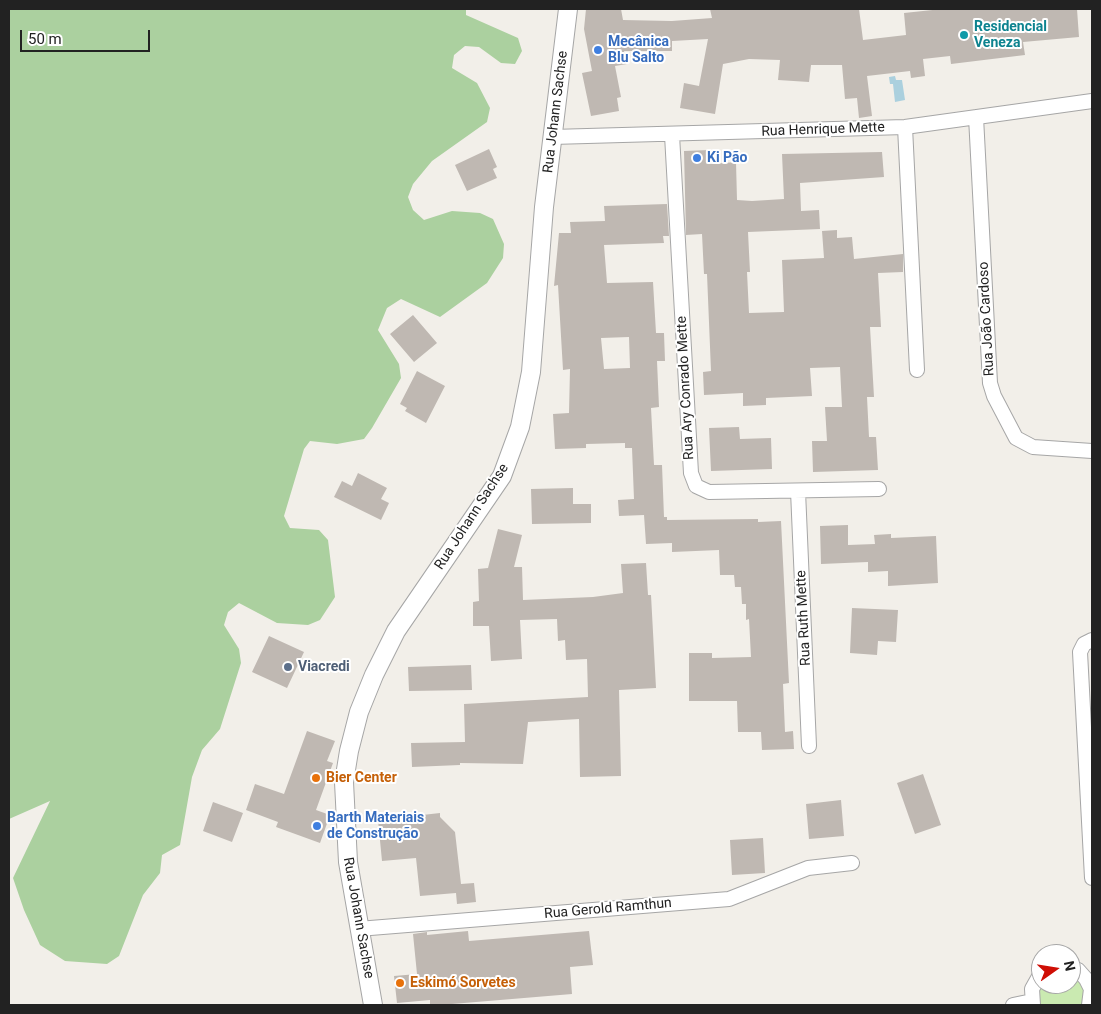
<!DOCTYPE html>
<meta charset="utf-8">
<style>
body{margin:0}
#map{position:relative;width:1101px;height:1014px;overflow:hidden;background:#f2efe9;font-family:Roboto,sans-serif}
canvas{display:block}
.frame{position:absolute;inset:0;border:10px solid #222;pointer-events:none}
.north{position:absolute;left:1031px;top:944px;width:50px;height:50px;box-sizing:border-box;background:#fff;border:1px solid #a7a7a7;border-radius:50%;rotate:77deg;font-size:14px;font-weight:700;line-height:20px;text-align:center;color:#222}
.north::after{content:'';display:block;margin:auto;width:18px;height:22px;background:#cf0e05;clip-path:polygon(50% 0,100% 100%,50% 72%,0 100%)}
.scale{position:absolute;left:20px;top:30px;width:130px;height:22px;box-sizing:border-box;border:2px solid #222;border-top:0;padding-left:6px;font-size:15px;line-height:18px;white-space:nowrap;color:#222;-webkit-text-stroke:4px #fff;paint-order:stroke}
</style>
<div id="map">
<canvas width="1101" height="1014"></canvas>
<div class="frame"></div>
<div class="north">N</div>
<div class="scale">50 m</div>
</div>
<script>
const ctx = document.querySelector('canvas').getContext('2d');
ctx.lineJoin = 'round';
function fill(path, color) { ctx.fillStyle = color; ctx.fill(path, 'evenodd'); }
const shape = rows => new Path2D(rows.map(r => 'M' + r).join(''));
function trace(path, color, width, dash) { ctx.strokeStyle = color; ctx.lineWidth = width; ctx.lineCap = dash ? 'butt' : 'round'; ctx.setLineDash(dash || []); ctx.stroke(path); }
function drawText(font, color, halo, rows, align = 'center') {
  ctx.font = font + ' Roboto,sans-serif'; ctx.lineWidth = 4; ctx.setLineDash([]); ctx.textBaseline = 'middle'; ctx.strokeStyle = halo; ctx.fillStyle = color; for (const [text, x, y, turn = 0] of rows) {
    ctx.save(); ctx.translate(x, y); ctx.rotate((+turn || 0) * Math.PI / 180); ctx.textAlign = isNaN(turn) ? turn : align; if (halo) ctx.strokeText(text, 0, 0); ctx.fillText(text, 0, 0); ctx.restore();
  }
}
fill(shape([
 [1071,974,1081,982,1084,991,1082,1005,1040,1005,1038,990,1041,984,1071,984]
]), '#caeab1');
fill(shape([
 [9,9,466,9,466,15,518,38,522,51,515,64,501,63,479,47,465,46,454,55,452,68,477,83,490,108,487,122,432,161,413,184,408,197,413,210,424,220,452,211,480,213,493,219,504,244,503,258,487,283,440,317,401,299,387,308,378,330,399,364,401,378,372,428,364,439,337,444,310,441,304,449,284,516,290,528,319,530,328,540,335,597,320,620,308,625,277,623,239,603,228,612,224,625,239,649,241,663,220,729,202,750,192,777,180,845,162,855,160,873,143,895,119,956,107,964,65,961,40,945,24,910,13,878,50,801,9,819]
]), '#abd09f');
fill(shape([
 [895,76,896,80,902,80,905,100,895,102,893,84,890,84,889,77]
]), '#abd0de');
fill(shape([
 [586,9,621,9,623,20,672,21,712,18,710,9,859,9,863,40,906,35,904,13,942,9,1077,9,1079,37,1023,42,1025,55,951,64,950,56,923,59,925,76,911,78,910,71,867,76,872,116,859,118,857,98,845,99,842,65,811,65,809,82,778,80,780,60,749,59,723,64,715,114,680,108,684,83,699,86,708,39,672,41,672,51,624,51,627,64,615,66,621,97,617,98,619,111,591,116,582,73,592,71,584,29],
 [489,149,497,167,493,169,497,178,467,191,455,165],
 [710,150,711,164,736,162,737,200,752,201,784,199,782,154,882,152,884,177,800,183,801,211,819,210,820,229,748,232,750,272,747,272,749,313,784,312,782,260,824,258,822,231,837,230,837,238,852,237,854,259,903,254,903,272,878,273,881,327,870,327,874,397,867,397,869,437,876,437,878,470,813,472,812,441,827,441,825,407,842,407,840,367,810,368,812,396,766,398,766,405,743,406,743,393,704,395,703,372,711,371,707,274,704,274,702,234,686,235,684,151],
 [667,204,669,236,663,236,664,243,604,245,607,283,653,282,656,333,664,333,665,361,657,361,659,407,651,408,654,465,662,465,664,517,667,517,667,520,758,519,758,522,781,521,789,683,783,684,785,732,793,731,794,749,762,750,761,732,738,732,737,701,689,701,689,653,712,653,712,658,751,657,749,619,746,620,746,604,742,604,741,587,735,587,734,575,720,575,719,550,672,552,672,543,646,544,644,515,619,516,618,500,634,499,632,448,625,448,625,443,586,444,586,448,555,449,553,414,569,413,570,369,563,370,558,285,554,286,559,233,571,233,570,222,605,221,604,206],
 [629,337,630,368,604,369,601,338],
 [413,315,437,343,414,362,390,334],
 [417,371,445,386,426,423,405,411,407,408,400,404],
 [739,427,740,439,771,438,772,469,711,471,709,428],
 [358,473,387,488,381,499,389,503,381,520,334,497,342,481,352,486],
 [573,488,573,504,591,504,591,523,532,524,531,489],
 [848,525,848,545,875,544,874,535,891,534,891,538,936,536,938,583,888,586,888,571,868,572,868,562,821,564,820,526],
 [498,529,522,535,514,567,522,567,523,600,593,597,623,593,621,564,646,563,648,595,651,595,656,688,619,690,621,776,580,777,579,719,528,722,523,764,460,763,460,765,412,767,411,743,465,742,464,704,588,697,587,659,566,660,565,640,558,641,557,619,520,620,522,659,491,661,489,626,473,626,473,602,479,601,478,569,488,568],
 [852,608,898,610,896,642,878,641,877,655,850,653],
 [269,636,304,652,287,688,252,672],
 [471,665,472,690,409,691,408,667],
 [307,731,335,741,327,761,333,763,316,810,330,815,320,843,276,827,278,822,246,810,255,784,284,794],
 [923,774,941,825,915,834,897,783],
 [841,800,844,836,809,839,806,804],
 [213,802,243,813,232,842,203,831],
 [440,813,440,817,455,832,461,884,474,883,476,902,457,904,456,893,420,896,416,858,382,861,378,820],
 [763,838,765,873,732,875,730,840],
 [468,931,469,941,589,931,593,965,570,967,572,994,440,1005,430,1005,430,1000,397,1003,394,976,417,974,413,934,427,932,427,935]
]), '#bfb8b2');
const minor = shape([
 [976,117,990,383,994,396,1016,438,1033,447,1092,451],
 [905,127,917,370],
 [672,135,691,473,696,486,709,492,879,489],
 [552,137,905,127,1092,101],
 [798,491,809,746],
 [1092,878,1080,652,1084,644,1092,640],
 [358,929,729,899,808,868,852,863],
 [1071,967,1078,970,1086,979,1091,989,1089,1005],
 [1013,1005,1032,1001],
 [1033,1005,1032,989,1041,973]
]);
const tertiary = shape([
 [373,1005,348,862,344,782,349,751,359,712,374,675,396,631,502,476,520,427,531,372,544,207,568,9]
]);
trace(minor, '#a6a6a6', 16);
trace(tertiary, '#a6a6a6', 20);
trace(minor, '#fff', 14);
trace(tertiary, '#fff', 18);
for (const [x, y, r, color] of [
 [964,35,5,"#0f9aa8"],
 [598,50,5,"#3f7fe0"],
 [697,158,5,"#3f7fe0"],
 [288,667,5,"#5c6f8a"],
 [316,778,5,"#e8710a"],
 [317,826,5,"#3f7fe0"],
 [400,983,5,"#e8710a"]
]) { const dot = new Path2D(); dot.arc(x, y, r, 0, 2 * Math.PI); ctx.fillStyle = color; ctx.fill(dot); trace(dot, '#fff', 2); }
drawText('bold 14px', '#0d838f', '#fff', [
 ["Residencial",974,27],
 ["Veneza",974,43]
], 'left');
drawText('bold 14px', '#366cbe', '#fff', [
 ["Mecânica",608,42],
 ["Blu Salto",608,58],
 ["Ki Pão",707,158],
 ["Barth Materiais",327,818],
 ["de Construção",327,834]
], 'left');
drawText('14px', '#222', '#fff', [
 ["Rua Johann Sachse",556,112,-83],
 ["Rua Henrique Mette",823,130,-2],
 ["Rua João Cardoso",987,319,-93],
 ["Rua Ary Conrado Mette",686,388,-93],
 ["Rua Johann Sachse",472,517,-57],
 ["Rua Ruth Mette",804,618,-93],
 ["Rua Gerold Ramthun",608,909,-5],
 ["Rua Johann Sachse",358,918,80]
]);
drawText('bold 14px', '#4e5e75', '#fff', [
 ["Viacredi",298,667]
], 'left');
drawText('bold 14px', '#c56008', '#fff', [
 ["Bier Center",326,778],
 ["Eskimó Sorvetes",410,983]
], 'left');
</script>
